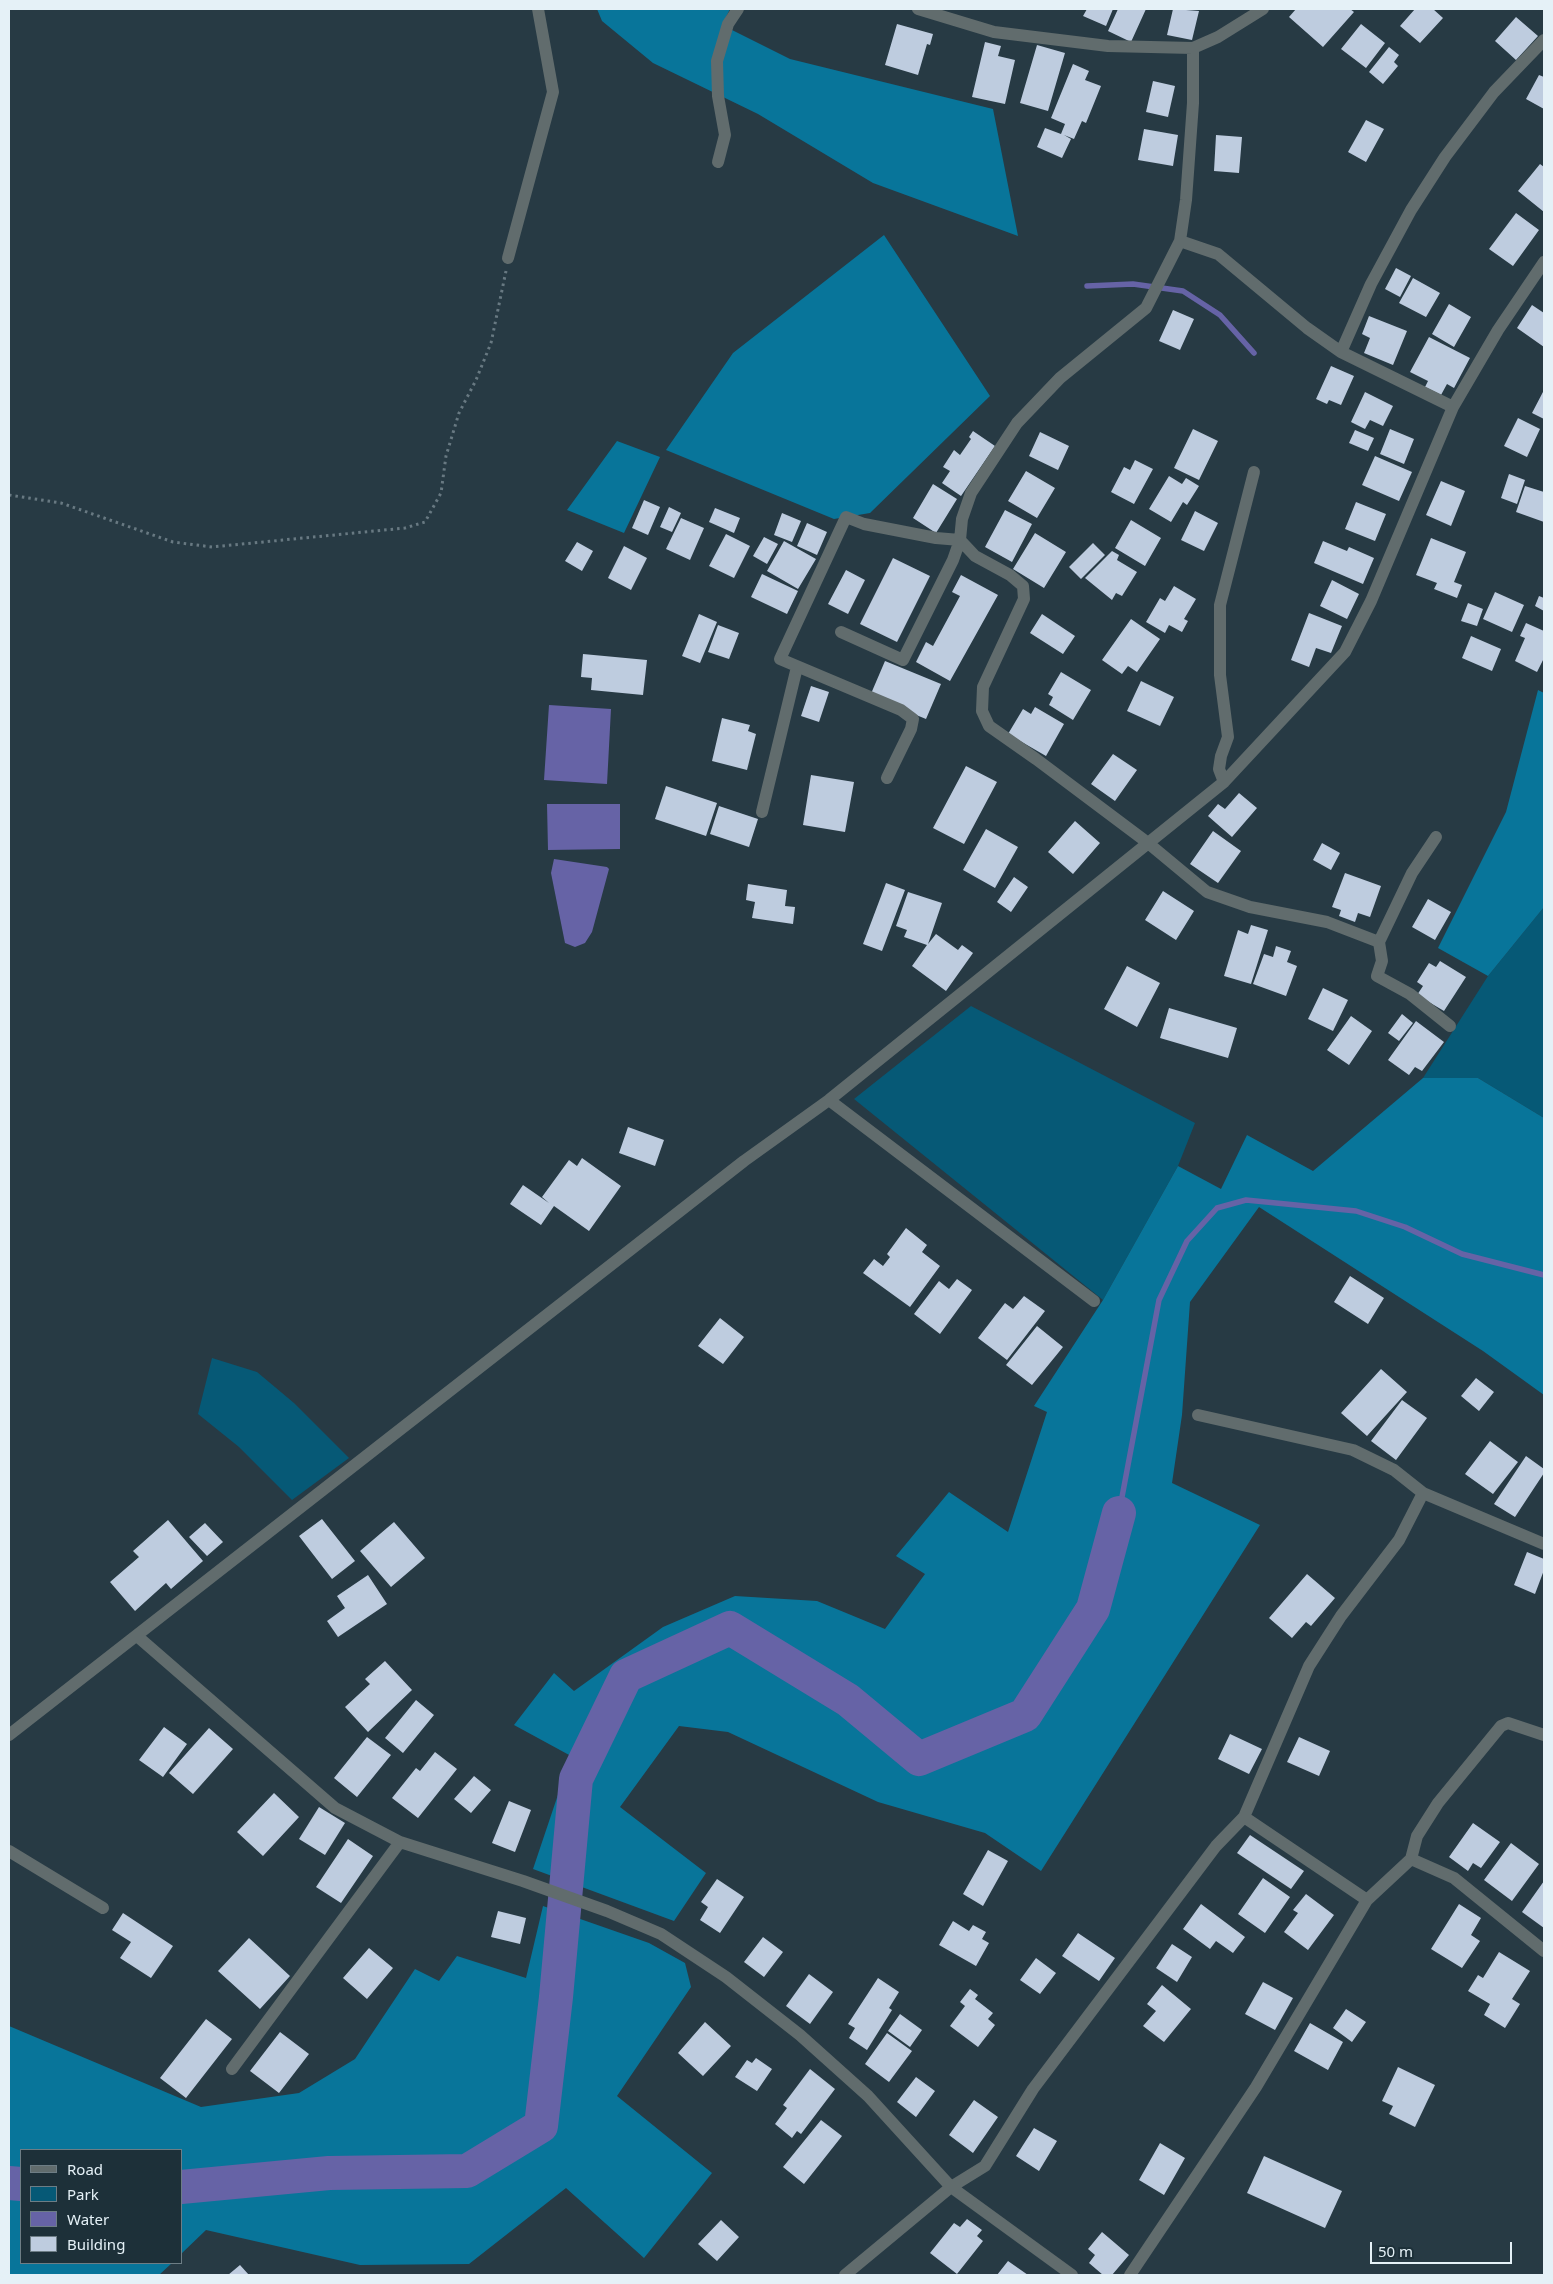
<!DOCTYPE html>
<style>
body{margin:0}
#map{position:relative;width:1553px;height:2284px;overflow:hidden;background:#273a44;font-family:"Noto Sans",sans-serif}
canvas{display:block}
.frame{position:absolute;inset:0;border:10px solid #e5f1f7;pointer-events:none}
.legend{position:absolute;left:20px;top:2149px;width:162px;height:115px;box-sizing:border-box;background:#1d3039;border:1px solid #6d7d85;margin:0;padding:6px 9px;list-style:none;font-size:15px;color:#e5f1f7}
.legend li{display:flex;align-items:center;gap:10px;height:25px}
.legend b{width:25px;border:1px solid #6d7d85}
.scale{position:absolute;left:1370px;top:2242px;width:142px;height:22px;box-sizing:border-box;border:2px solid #e5f1f7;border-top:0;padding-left:6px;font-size:15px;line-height:18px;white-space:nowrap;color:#e5f1f7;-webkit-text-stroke:4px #1d3039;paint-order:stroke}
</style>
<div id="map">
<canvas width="1553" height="2284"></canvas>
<div class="frame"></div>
<ul class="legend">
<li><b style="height:6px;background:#616c6d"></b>Road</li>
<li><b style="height:14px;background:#065976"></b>Park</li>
<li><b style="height:14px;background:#6663a6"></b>Water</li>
<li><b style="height:14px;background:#beccdf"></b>Building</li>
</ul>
<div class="scale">50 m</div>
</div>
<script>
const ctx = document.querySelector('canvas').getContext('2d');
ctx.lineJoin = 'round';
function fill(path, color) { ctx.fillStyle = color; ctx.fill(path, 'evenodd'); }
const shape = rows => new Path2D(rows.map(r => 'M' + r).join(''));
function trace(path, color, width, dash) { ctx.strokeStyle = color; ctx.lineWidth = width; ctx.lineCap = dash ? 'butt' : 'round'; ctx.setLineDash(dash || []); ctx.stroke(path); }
fill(shape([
 [1544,907,1544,1118,1478,1078,1423,1078,1488,976],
 [971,1006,1195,1123,1178,1166,1103,1300,854,1099],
 [212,1358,257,1372,294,1403,349,1458,292,1500,239,1447,198,1414]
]), '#065976');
fill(shape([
 [597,9,730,9,722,25,790,59,993,109,1018,236,873,183,758,114,653,63,602,21],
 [884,235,990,396,870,513,834,519,666,450,733,353],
 [617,441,660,457,624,533,567,510],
 [1538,690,1544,693,1544,907,1488,976,1438,948,1506,812],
 [1423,1078,1478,1078,1544,1118,1544,1395,1483,1351,1259,1207,1190,1302,1182,1415,1172,1483,1260,1525,1041,1871,985,1833,878,1802,728,1732,679,1726,620,1807,706,1873,674,1921,533,1869,571,1756,514,1725,554,1673,574,1691,663,1627,735,1596,817,1601,885,1629,925,1574,896,1556,949,1492,1008,1532,1047,1412,1034,1406,1103,1300,1178,1166,1221,1189,1247,1135,1313,1171],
 [543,1906,649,1943,685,1963,691,1987,617,2096,712,2173,644,2258,566,2188,469,2264,360,2265,206,2230,181,2254,181,2150,21,2150,21,2263,172,2263,159,2275,9,2275,9,2026,201,2107,299,2093,355,2059,415,1969,439,1981,457,1956,526,1978]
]), '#08759a');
fill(shape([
 [549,705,611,709,607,784,544,780],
 [547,804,620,804,620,849,548,850],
 [554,859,607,867,609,869,592,932,585,943,575,947,565,943,551,873]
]), '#6663a6');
trace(shape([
 [1087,286,1133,284,1183,291,1220,315,1254,353],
 [1119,1513,1159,1300,1187,1241,1217,1208,1246,1200,1356,1211,1405,1227,1462,1254,1544,1275]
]), '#6663a6', 5.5);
trace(shape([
 [9,2183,21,2184],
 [181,2187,329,2173,467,2171,541,2126,556,1997,576,1779,626,1676,730,1628,848,1700,919,1759,1025,1715,1093,1609,1119,1513]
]), '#6663a6', 34);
fill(shape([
 [1087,9,1113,9,1106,26,1083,16],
 [1118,9,1146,9,1131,42,1108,31],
 [1173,9,1199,11,1192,40,1167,35],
 [1296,9,1350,9,1354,12,1323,47,1289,17],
 [1415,9,1433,9,1443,18,1420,43,1400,26],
 [1516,17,1538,36,1516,60,1495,41],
 [897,24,933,34,930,45,927,44,918,75,885,65],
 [1361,24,1385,43,1366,68,1341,49],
 [985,42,1001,46,998,56,1015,60,1005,104,972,97],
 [1037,45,1065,53,1048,111,1020,103],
 [1389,47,1399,55,1394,62,1398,66,1383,84,1369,72],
 [1073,64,1089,71,1085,80,1101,86,1086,123,1082,121,1074,139,1064,135,1071,139,1062,158,1037,147,1045,128,1061,134,1065,124,1051,118],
 [1539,75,1544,77,1544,109,1526,99],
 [1153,81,1175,86,1168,117,1146,112],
 [1366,120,1384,129,1366,162,1348,152],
 [1144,129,1178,135,1173,166,1138,160],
 [1216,135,1242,137,1239,173,1214,171],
 [1540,164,1544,167,1544,212,1518,191],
 [1516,213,1539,230,1513,266,1489,249],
 [1396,268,1411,276,1400,297,1385,289],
 [1413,278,1440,293,1426,317,1399,303],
 [1449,304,1471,317,1454,347,1432,334],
 [1532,305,1544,313,1544,347,1517,328],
 [1173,310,1194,319,1180,350,1159,341],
 [1369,316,1407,331,1393,365,1364,353,1370,338,1362,334],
 [1429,337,1470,358,1454,388,1447,384,1441,395,1425,387,1428,381,1410,372],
 [1331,366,1354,376,1341,405,1329,400,1327,404,1316,399],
 [1544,390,1544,419,1532,413],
 [1365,392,1393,406,1383,426,1370,420,1365,429,1351,422],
 [1518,418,1540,429,1527,457,1504,446],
 [1193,429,1218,441,1199,480,1174,468],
 [1390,429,1414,439,1404,464,1380,454],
 [1355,430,1374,438,1368,451,1349,443],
 [973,431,995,446,961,496,942,483,950,471,943,467,954,450,960,455,971,439,969,437],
 [1040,432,1069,446,1058,470,1029,456],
 [1375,456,1412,472,1399,501,1362,485],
 [1135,460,1153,469,1134,504,1111,492,1124,467,1130,470],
 [1026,471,1055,488,1037,518,1008,501],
 [1509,474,1525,480,1517,504,1501,498],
 [1169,476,1182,484,1186,478,1199,486,1187,505,1183,502,1171,522,1149,509],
 [1441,481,1465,491,1451,526,1426,515],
 [933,484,957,499,936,533,913,518],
 [1525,486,1544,492,1544,522,1516,512],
 [644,500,660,507,648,535,632,528],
 [1356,502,1386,514,1375,541,1345,529],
 [669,507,681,513,672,532,660,527],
 [715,508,740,518,734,533,709,522],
 [1005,510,1032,524,1012,562,985,547],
 [1195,511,1218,523,1204,551,1181,540],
 [782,513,801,521,792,542,774,535],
 [681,518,704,528,690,560,666,549],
 [1131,520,1161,538,1145,566,1115,548],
 [807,523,827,532,817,555,797,546],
 [1035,533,1066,552,1044,588,1013,569],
 [726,534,750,546,734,578,709,566],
 [764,537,778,544,767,564,753,556],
 [1431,538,1466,552,1454,582,1462,585,1457,598,1434,589,1437,583,1416,575],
 [784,541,816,559,798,589,767,571],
 [1323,541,1347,551,1349,547,1374,558,1363,584,1314,563],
 [577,542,593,551,582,571,565,561],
 [1093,543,1105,555,1081,579,1069,567],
 [624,546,647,558,631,590,608,578],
 [1112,551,1119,555,1117,560,1137,572,1122,596,1116,593,1112,600,1085,578],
 [893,558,930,576,897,642,860,624],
 [846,570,865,580,848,614,828,604],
 [762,574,798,591,787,614,751,597],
 [961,575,998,595,950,681,916,662,926,642,933,646,960,596,952,592],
 [1332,580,1359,594,1347,619,1320,606],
 [1174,586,1196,599,1184,619,1188,621,1182,632,1169,625,1165,633,1146,622,1160,598,1165,601],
 [1495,592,1524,605,1512,632,1483,619],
 [1539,596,1544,598,1544,611,1535,606],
 [1468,603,1483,609,1477,626,1461,621],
 [1309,613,1342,626,1331,653,1316,648,1309,667,1291,660],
 [699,614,717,622,700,663,682,656],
 [1042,614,1075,636,1063,654,1030,633],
 [1131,619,1160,639,1137,672,1128,666,1122,674,1102,660],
 [1526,623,1544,631,1544,658,1537,672,1515,661,1525,638,1520,636],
 [718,625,739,633,729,659,708,652],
 [1471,636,1501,649,1492,671,1462,658],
 [583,654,647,660,643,695,591,690,592,678,581,677],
 [885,661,941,684,926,719,870,696],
 [1061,672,1091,690,1073,720,1049,705,1053,697,1048,694],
 [1141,681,1174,697,1160,726,1127,711],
 [811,686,829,692,819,722,801,716],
 [1035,707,1064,724,1046,756,1008,734,1023,709,1031,714],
 [722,718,750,725,748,731,756,734,747,770,712,761],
 [1113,754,1137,770,1115,801,1091,784],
 [966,766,997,782,964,844,933,828],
 [811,775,854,782,845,832,803,825],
 [666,786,717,803,706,836,655,819],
 [1239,793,1257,808,1232,837,1208,816,1218,804,1225,809],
 [719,806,758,819,749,847,710,834],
 [1075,821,1100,843,1073,874,1048,852],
 [986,829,1018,847,995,888,963,870],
 [1213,831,1241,851,1218,883,1190,864],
 [1322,843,1340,853,1331,870,1313,860],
 [1345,873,1381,886,1370,917,1358,913,1355,922,1339,916,1341,910,1332,907],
 [1014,877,1028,887,1011,912,997,902],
 [886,883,905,890,882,951,863,944],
 [748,884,787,890,785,906,795,907,793,924,752,918,755,902,746,900],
 [1163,891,1194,911,1176,940,1145,920],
 [908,892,942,903,928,944,936,934,958,950,962,945,973,953,946,991,912,966,927,945,904,937,907,930,896,926],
 [1428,899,1451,912,1435,940,1412,927],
 [1251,925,1268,930,1251,984,1224,976,1238,930,1248,934],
 [1276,946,1291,951,1287,962,1297,966,1286,996,1253,984,1264,954,1273,957],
 [1440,961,1466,977,1444,1011,1417,995,1423,986,1417,982,1429,963,1436,967],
 [1127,966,1160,983,1137,1027,1104,1009],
 [1323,988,1348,1000,1333,1031,1308,1019],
 [1169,1008,1237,1028,1228,1058,1160,1038],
 [1402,1014,1413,1023,1399,1041,1388,1033],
 [1351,1016,1372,1031,1349,1065,1327,1050],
 [1416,1021,1444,1042,1422,1071,1415,1067,1409,1075,1388,1060],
 [628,1127,664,1140,655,1166,619,1153],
 [582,1158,621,1186,589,1231,554,1206,541,1225,510,1204,523,1185,549,1203,542,1197,569,1160,577,1166],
 [906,1228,927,1245,922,1252,940,1266,910,1307,863,1273,874,1259,883,1266,890,1257,887,1254],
 [1350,1276,1384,1298,1368,1324,1334,1302],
 [957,1279,972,1290,940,1334,914,1314,939,1281,949,1289],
 [1024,1296,1045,1311,1007,1360,978,1338,1005,1303,1013,1309],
 [720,1318,744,1337,723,1364,698,1346],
 [1037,1326,1063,1347,1032,1385,1006,1365],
 [1381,1369,1407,1392,1367,1436,1341,1413],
 [1476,1378,1494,1392,1479,1411,1461,1396],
 [1402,1400,1427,1418,1396,1460,1371,1441],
 [1490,1441,1518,1462,1493,1494,1465,1474],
 [1526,1456,1544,1469,1544,1473,1515,1517,1494,1504],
 [322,1519,355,1561,332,1579,299,1536],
 [168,1520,203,1561,171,1589,166,1583,135,1611,110,1582,139,1557,133,1551],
 [394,1522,425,1558,391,1587,360,1551],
 [205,1523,223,1542,207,1556,189,1537],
 [1527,1552,1544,1559,1544,1570,1535,1594,1514,1585],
 [1307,1574,1335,1598,1311,1626,1306,1622,1292,1638,1269,1618],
 [368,1575,387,1604,338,1637,327,1621,345,1608,337,1596],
 [385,1661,412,1690,368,1732,345,1707,370,1684,365,1679],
 [416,1700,434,1715,403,1753,385,1738],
 [164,1727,187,1744,163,1777,139,1760],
 [209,1728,233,1749,193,1794,169,1773],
 [1230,1734,1262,1749,1249,1774,1218,1759],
 [367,1737,391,1755,357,1797,334,1778],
 [1299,1737,1330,1751,1319,1776,1287,1762],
 [435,1752,457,1769,418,1818,392,1798,416,1768,420,1771],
 [474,1776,491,1790,471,1813,454,1799],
 [274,1793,299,1817,263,1856,237,1832],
 [509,1801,531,1810,515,1852,492,1843],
 [319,1807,345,1823,325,1855,299,1839],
 [1473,1823,1500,1842,1481,1868,1473,1863,1468,1871,1449,1857],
 [1250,1835,1304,1871,1291,1889,1237,1853],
 [348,1839,373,1856,341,1903,316,1887],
 [1511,1843,1539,1864,1512,1901,1484,1880],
 [988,1850,1008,1861,983,1906,963,1894],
 [1263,1878,1290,1897,1265,1933,1238,1914],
 [717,1879,744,1897,720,1933,700,1920,708,1907,701,1902],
 [1544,1881,1544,1928,1522,1912],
 [1306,1894,1334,1915,1308,1950,1284,1932,1298,1913,1293,1910],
 [1201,1904,1245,1937,1233,1953,1216,1941,1210,1949,1183,1929],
 [1459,1904,1481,1918,1471,1935,1480,1941,1462,1968,1431,1949],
 [498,1911,526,1918,520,1944,491,1937],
 [123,1913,173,1946,151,1978,120,1958,131,1942,112,1930],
 [953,1921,969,1931,973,1925,986,1932,982,1939,989,1943,976,1966,939,1945],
 [1078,1933,1115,1958,1099,1981,1062,1956],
 [763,1937,783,1952,764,1977,744,1962],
 [249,1938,290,1976,260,2009,218,1971],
 [1172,1944,1192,1957,1177,1982,1156,1968],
 [369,1948,393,1968,367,1999,343,1978],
 [1499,1952,1530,1971,1512,1999,1520,2004,1505,2028,1484,2015,1490,2004,1468,1991,1478,1975,1483,1978],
 [1036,1958,1056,1973,1040,1994,1020,1980],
 [809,1974,833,1992,810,2024,786,2006],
 [878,1978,899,1992,889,2008,892,2010,867,2050,849,2038,855,2028,848,2024],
 [1263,1982,1293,1998,1275,2030,1245,2014],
 [1162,1985,1191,2009,1164,2042,1143,2026,1156,2011,1147,2004],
 [970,1989,978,1995,975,1999,993,2013,988,2019,995,2025,978,2047,950,2026,965,2006,960,2002],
 [1346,2009,1366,2022,1352,2042,1333,2028],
 [900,2014,922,2030,910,2047,888,2031],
 [206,2019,232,2039,186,2098,160,2078],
 [705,2022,731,2046,703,2076,678,2053],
 [1310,2023,1343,2042,1328,2070,1294,2051],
 [280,2032,309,2054,279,2093,250,2071],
 [887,2033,912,2051,889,2082,865,2064],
 [756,2058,772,2069,757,2091,735,2077,747,2060,752,2063],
 [1398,2067,1435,2085,1415,2127,1389,2114,1393,2106,1382,2101],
 [810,2069,835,2089,801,2134,797,2131,792,2138,775,2124,787,2108,783,2105],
 [916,2077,935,2091,916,2117,897,2102],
 [974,2100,998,2117,973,2153,949,2135],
 [821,2120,842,2136,804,2184,783,2167],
 [1034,2128,1057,2141,1039,2171,1016,2156],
 [1160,2143,1185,2158,1164,2195,1139,2180],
 [1264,2156,1342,2191,1325,2228,1247,2193],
 [967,2219,982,2230,977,2236,983,2241,957,2274,930,2253,954,2223,960,2227],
 [721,2220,739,2237,717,2261,698,2244],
 [1102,2232,1129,2255,1112,2275,1103,2275,1089,2263,1095,2255,1088,2249],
 [1008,2261,1028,2275,997,2275],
 [240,2265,249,2275,228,2275]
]), '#beccdf');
trace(shape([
 [9,495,61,503,173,542,212,547,405,528,425,522,441,493,446,456,459,413,476,380,491,343,506,271]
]), '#687982', 3, [2.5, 4]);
trace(shape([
 [918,9,994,32,1108,46,1193,48,1218,37,1263,9],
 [718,162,725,135,718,96,717,61,728,24,738,9],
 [1180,241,1218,254,1307,328,1341,352,1453,407],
 [508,258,553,92,538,9],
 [1341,352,1371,284,1411,210,1445,157,1494,92,1544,40],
 [841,632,903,660,953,560,960,540,962,519,971,493,1017,423,1060,378,1146,308,1180,241,1186,200,1193,103,1193,48],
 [887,778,911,729,913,719,901,710,780,659,846,517,864,524,936,538,960,540,975,556,1010,575,1023,586,1024,599,983,687,982,711,989,726,1036,759,1148,843,1207,892,1250,907,1327,922,1379,942],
 [1224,782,1219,769,1221,756,1228,737,1220,675,1220,605,1254,472],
 [762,812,797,667],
 [1436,837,1412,873,1379,942,1382,961,1377,976,1410,994,1450,1026],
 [829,1100,1094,1301],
 [1198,1415,1353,1450,1394,1470,1423,1493,1544,1544],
 [137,1636,335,1808,400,1842,523,1881,607,1911,661,1934,726,1977,800,2035,868,2096,951,2187,1072,2275],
 [9,1735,744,1161,829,1100,1224,782,1345,652,1371,601,1453,407,1498,330,1544,262],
 [1244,1817,1367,1900],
 [9,1851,103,1908],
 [1411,1859,1454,1878,1544,1951],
 [232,2069,400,1842],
 [845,2275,951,2187,985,2166,1033,2089,1216,1846,1244,1817,1309,1666,1341,1616,1399,1540,1423,1493],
 [1130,2275,1256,2087,1367,1900,1411,1859,1417,1836,1438,1803,1501,1726,1508,1723,1544,1735]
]), '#616c6d', 12);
</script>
